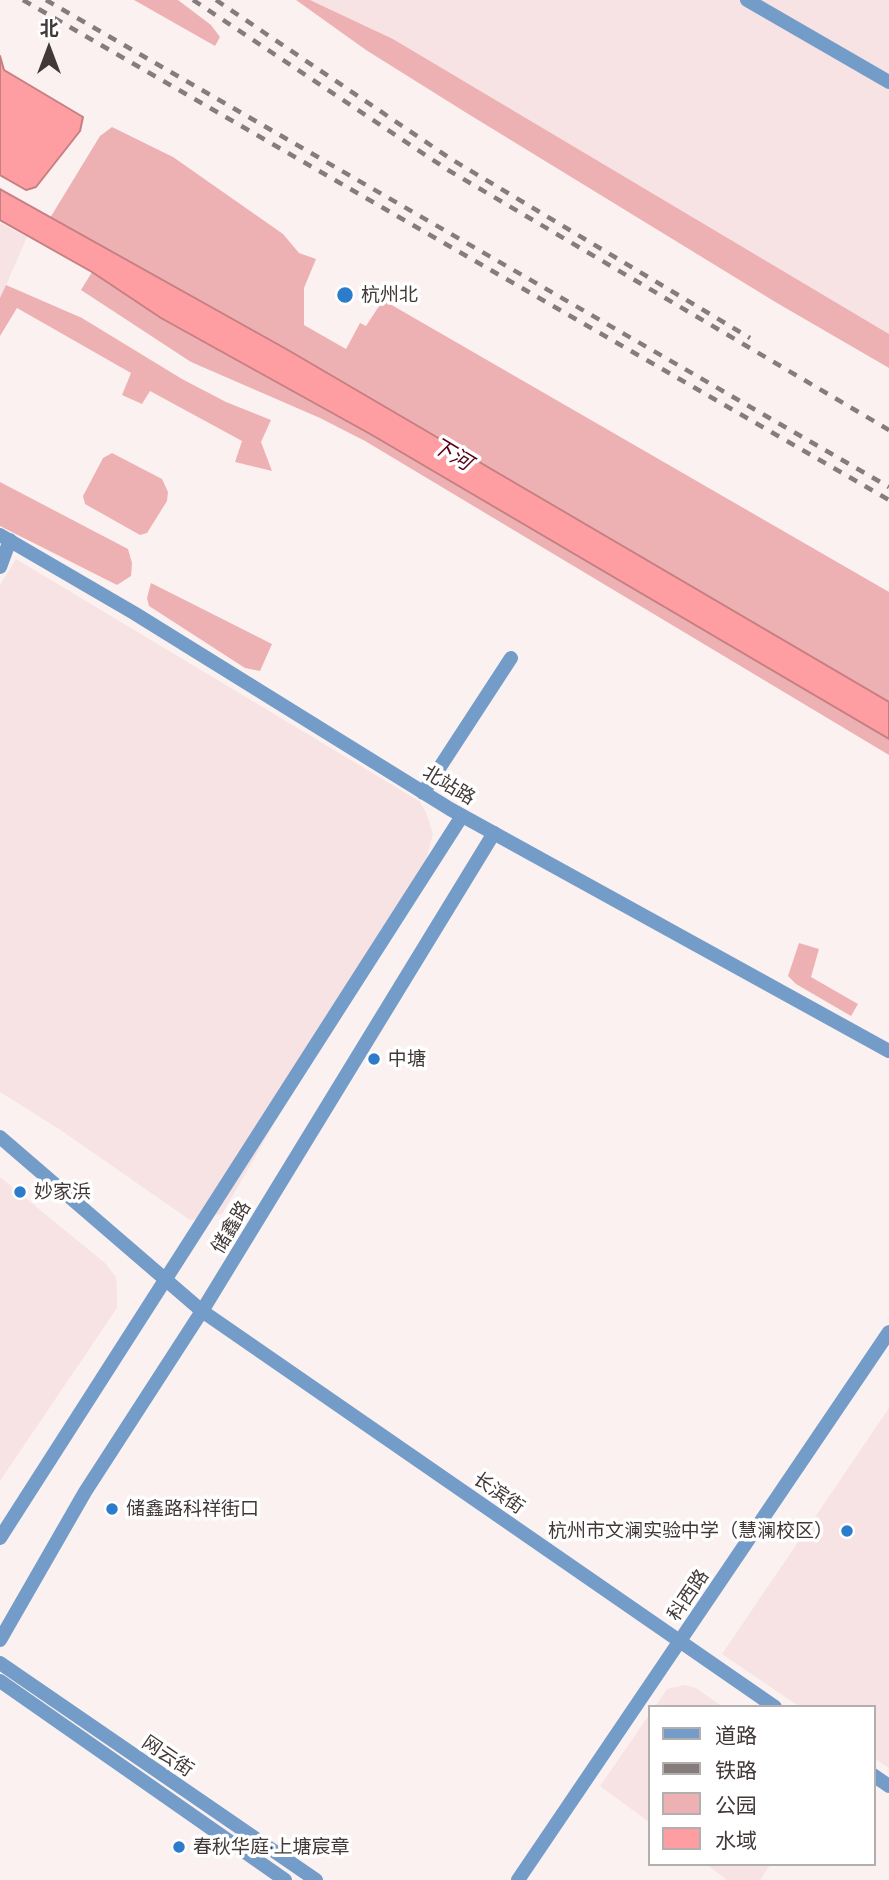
<!DOCTYPE html>
<meta charset="utf-8">
<style>
body{margin:0}
#map{position:relative;width:889px;height:1880px;overflow:hidden;background:#fcf1f1;font-family:"Exo 2","Noto Sans SC",sans-serif}
canvas{display:block}
.legend{position:absolute;left:648px;top:1705px;width:228px;height:161px;box-sizing:border-box;background:#fff;border:2px solid #b3afaf;margin:0;padding:9px 12px;list-style:none;font-size:21px;color:#423838}
.legend li{display:flex;align-items:center;gap:14px;height:35px}
.legend b{width:35px;border:2px solid #b3afaf}
.north{position:absolute;left:14px;top:14px;width:70px;height:70px;-webkit-text-stroke:5px #fff;paint-order:stroke;rotate:0deg;font-size:19px;font-weight:700;line-height:28px;text-align:center;color:#423838}
.north::after{content:'';display:block;margin:auto;width:24px;height:32px;background:#423838;clip-path:polygon(50% 0,100% 100%,50% 72%,0 100%)}
</style>
<div id="map">
<canvas width="889" height="1880"></canvas>
<ul class="legend">
<li><b style="height:9px;background:#749cc9"></b>道路</li>
<li><b style="height:9px;background:#867c7c"></b>铁路</li>
<li><b style="height:19px;background:#eeb1b3"></b>公园</li>
<li><b style="height:19px;background:#ff9ea2"></b>水域</li>
</ul>
<div class="north">北</div>
</div>
<script>
const ctx = document.querySelector('canvas').getContext('2d');
ctx.lineJoin = 'round';
function fill(path, color) { ctx.fillStyle = color; ctx.fill(path, 'evenodd'); }
const shape = rows => new Path2D(rows.map(r => 'M' + r).join(''));
function trace(path, color, width, dash) { ctx.strokeStyle = color; ctx.lineWidth = width; ctx.lineCap = dash ? 'butt' : 'round'; ctx.setLineDash(dash || []); ctx.stroke(path); }
function drawText(font, color, halo, rows, align = 'center') {
  ctx.font = font + ' "Exo 2","Noto Sans SC",sans-serif'; ctx.lineWidth = 7; ctx.setLineDash([]); ctx.textBaseline = 'middle'; ctx.strokeStyle = halo; ctx.fillStyle = color; for (const [text, x, y, turn = 0] of rows) {
    ctx.save(); ctx.translate(x, y); ctx.rotate((+turn || 0) * Math.PI / 180); ctx.textAlign = isNaN(turn) ? turn : align; if (halo) ctx.strokeText(text, 0, 0); ctx.fillText(text, 0, 0); ctx.restore();
  }
}
fill(shape([
 [310,0,889,0,889,334,393,39],
 [0,223,27,237,0,299],
 [16,559,419,801,426,812,433,834,425,864,222,1214,190,1220,59,1129,0,1092,0,585],
 [0,1177,106,1264,116,1277,117,1291,117,1308,0,1481],
 [889,1408,889,1768,873,1757,873,1707,800,1707,722,1654],
 [684,1685,696,1688,723,1707,655,1707,667,1689],
 [649,1715,649,1822,600,1786],
 [706,1864,771,1864,760,1880,727,1880]
]), '#f7e3e3');
fill(shape([
 [134,0,178,0,211,25,220,37,215,46],
 [296,0,310,0,393,39,889,334,889,368,777,303,465,112,366,50],
 [112,127,173,157,283,234,299,253,316,259,304,288,304,325,346,349,360,323,366,326,383,300,889,592,889,702,288,350,50,218,100,136],
 [92,272,161,318,372,435,889,739,889,755,365,441,320,418,191,362,81,290],
 [6,285,82,318,182,379,226,402,271,420,261,442,272,471,235,462,242,441,150,391,142,404,122,395,131,373,17,308,0,336,0,298],
 [112,453,162,479,168,492,167,501,147,533,140,535,85,504,83,496,103,458],
 [0,482,128,549,132,563,131,576,117,585,0,526],
 [151,583,272,644,260,671,245,668,149,606,147,598],
 [799,943,819,949,811,977,858,1004,851,1016,796,984,788,976]
]), '#eeb1b3');
const water = shape([
 [0,56,4,70,83,117,80,131,36,187,26,190,0,175,0,56],
 [0,189,288,350,889,702,889,739,372,435,161,318,92,272,0,220,0,189]
]);
fill(water, '#ff9ea2');
trace(water, '#c67f82', 2);
trace(shape([
 [747,0,889,82],
 [0,535,134,613,450,809,889,1051],
 [0,567,10,540],
 [423,793,511,658],
 [0,1137,202,1311,775,1707],
 [873,1775,889,1786],
 [518,1880,889,1332]
]), '#749cc9', 14);
trace(shape([
 [0,1538,462,816],
 [0,1640,85,1492,202,1311,494,833],
 [0,1663,316,1880],
 [0,1681,285,1880]
]), '#749cc9', 14);
trace(shape([
 [23,0,889,500],
 [46,0,889,487],
 [193,0,448,170,889,430],
 [216,0,451,159,750,338]
]), '#867c7c', 4.5, [9, 9]);
for (const [x, y, r, color] of [
 [345,295,9,"#2c7ccb"],
 [374,1059,7,"#2c7ccb"],
 [20,1192,7,"#2c7ccb"],
 [112,1509,7,"#2c7ccb"],
 [847,1531,7,"#2c7ccb"],
 [179,1847,7,"#2c7ccb"]
]) { const dot = new Path2D(); dot.arc(x, y, r, 0, 2 * Math.PI); ctx.fillStyle = color; ctx.fill(dot); trace(dot, '#fff', 2.5); }
drawText('19px', '#423838', '#fff', [
 ["杭州北",361,295],
 ["中塘",388,1059],
 ["妙家浜",34,1192],
 ["储鑫路科祥街口",126,1509],
 ["杭州市文澜实验中学（慧澜校区）",833,1531,"right"],
 ["春秋华庭·上塘宸章",193,1847]
], 'left');
drawText('19px', '#423838', '#fff', [
 ["北站路",449,785,31],
 ["储鑫路",231,1227,-59],
 ["长滨街",499,1493,35],
 ["科西路",688,1595,-56],
 ["网云街",168,1756,34]
]);
drawText('italic 21px', '#590016', '#fff', [
 ["下河",452,454,31]
]);
</script>
